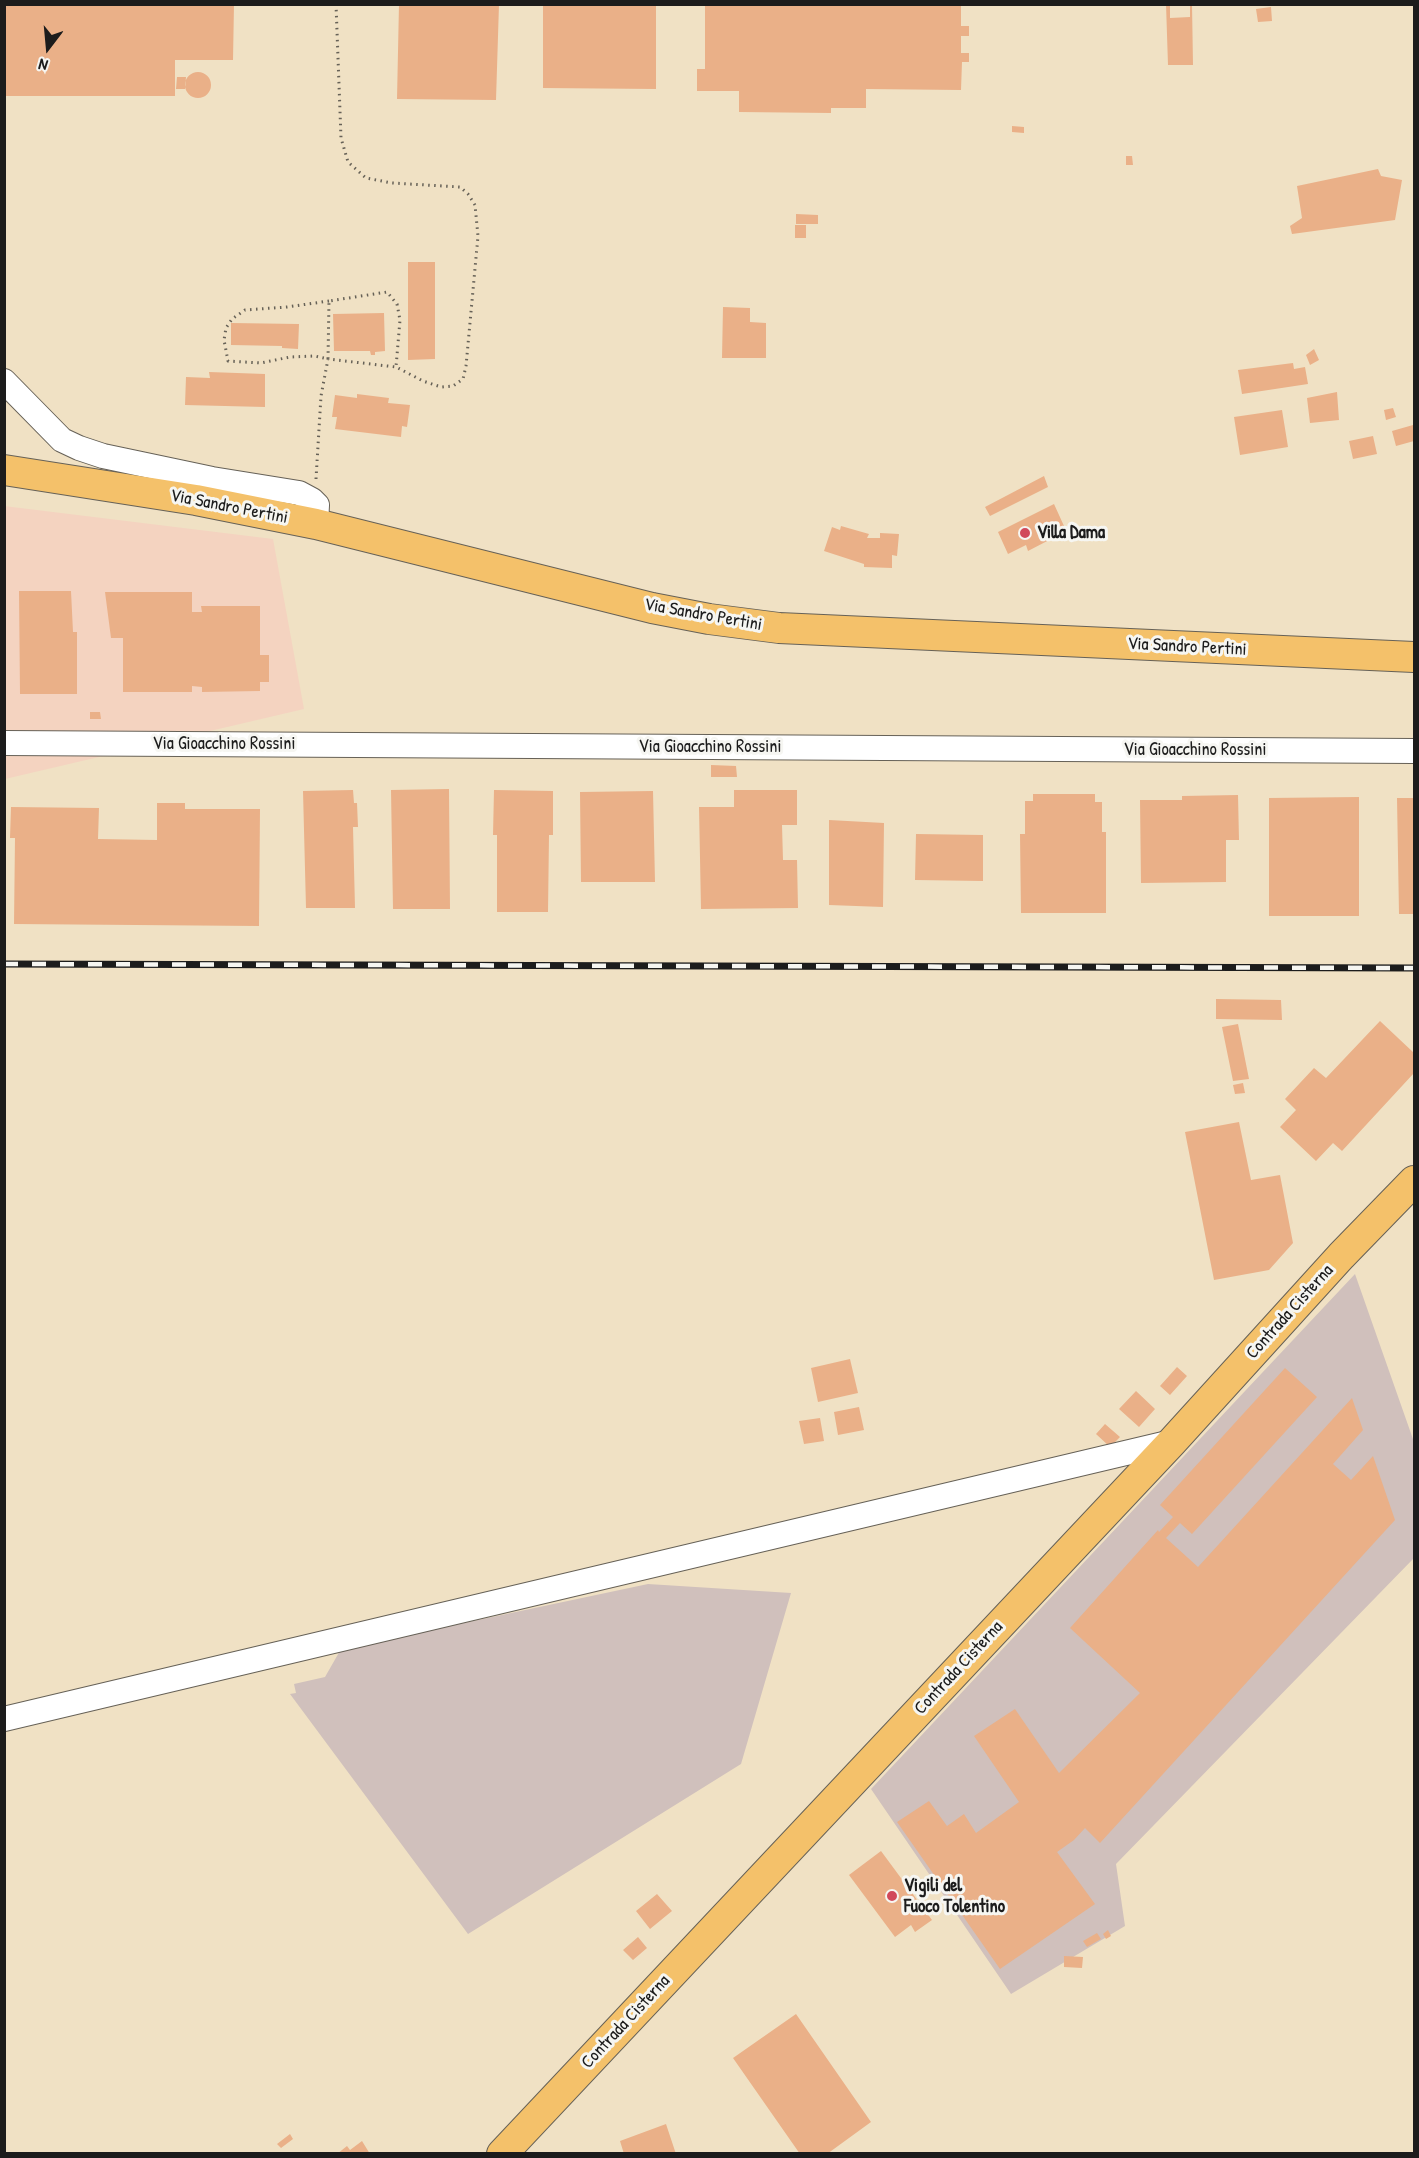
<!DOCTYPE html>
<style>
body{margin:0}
#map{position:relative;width:1419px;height:2158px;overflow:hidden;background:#f0e1c4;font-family:"Patrick Hand",sans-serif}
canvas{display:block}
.frame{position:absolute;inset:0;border:6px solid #1c1c1c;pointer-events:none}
.north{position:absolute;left:18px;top:18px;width:60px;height:60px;-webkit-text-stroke:4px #f6f6f2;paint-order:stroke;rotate:196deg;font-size:16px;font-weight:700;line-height:24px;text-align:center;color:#1c1c1c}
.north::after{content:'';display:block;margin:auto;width:21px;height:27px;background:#1c1c1c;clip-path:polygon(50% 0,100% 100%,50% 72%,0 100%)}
</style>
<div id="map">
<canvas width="1419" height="2158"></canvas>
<div class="frame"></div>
<div class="north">N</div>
</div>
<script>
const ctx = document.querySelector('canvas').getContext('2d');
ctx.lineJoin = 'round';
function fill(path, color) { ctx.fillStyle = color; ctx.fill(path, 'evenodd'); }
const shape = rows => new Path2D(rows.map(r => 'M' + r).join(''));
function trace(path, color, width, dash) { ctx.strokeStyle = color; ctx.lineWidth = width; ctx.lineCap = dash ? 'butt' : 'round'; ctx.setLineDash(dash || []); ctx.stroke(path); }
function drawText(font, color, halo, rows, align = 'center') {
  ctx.font = font + ' "Patrick Hand",sans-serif'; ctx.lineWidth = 6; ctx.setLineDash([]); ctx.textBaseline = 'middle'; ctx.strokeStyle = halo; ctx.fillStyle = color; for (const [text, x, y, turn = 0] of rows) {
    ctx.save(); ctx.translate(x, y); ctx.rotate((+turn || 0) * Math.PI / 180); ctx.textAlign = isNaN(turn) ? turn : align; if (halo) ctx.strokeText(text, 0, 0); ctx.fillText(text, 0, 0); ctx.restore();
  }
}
fill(shape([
 [4,506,273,539,304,709,5,779]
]), '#f4d3c0');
fill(shape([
 [1355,1274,1414,1442,1414,1558,1116,1864,1125,1926,1011,1994,871,1789],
 [648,1584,791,1593,741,1764,468,1934,290,1694,296,1693,294,1684,325,1677,341,1649]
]), '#d0c0bc');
fill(shape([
 [6,4,234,4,233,60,175,60,175,96,6,96],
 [399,4,499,4,496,100,397,99],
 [543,4,656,4,656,89,543,88],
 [705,4,961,4,961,26,969,26,969,36,961,36,961,53,969,53,969,62,962,62,961,90,866,89,866,108,831,108,831,113,739,112,739,91,697,91,697,69,705,69],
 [1166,4,1170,4,1170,18,1190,17,1190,4,1192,4,1193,65,1168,65],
 [1271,7,1272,21,1258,22,1256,9],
 '185 85a13 13 0 1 1 26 0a13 13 0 1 1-26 0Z',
 [177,77,186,77,185,89,176,89],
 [1012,126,1024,127,1024,133,1012,132],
 [1126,156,1132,156,1133,165,1126,165],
 [1378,169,1381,176,1402,180,1395,220,1292,234,1290,226,1302,218,1297,186],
 [796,214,818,215,818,224,796,224],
 [795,225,806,225,806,238,795,238],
 [408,262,435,262,435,359,408,360],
 [723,307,750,308,750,322,766,323,766,358,722,358],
 [384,313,385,351,375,352,375,355,371,355,370,351,334,351,333,314],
 [231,323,299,324,298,349,282,348,282,346,231,345],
 [1314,349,1319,360,1310,365,1306,355],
 [1293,363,1294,369,1305,367,1308,384,1242,394,1238,370],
 [209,372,265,374,265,407,185,405,186,377,210,378],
 [1337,392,1339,420,1310,423,1307,398],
 [357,394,389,398,388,403,410,405,407,427,402,426,401,437,335,429,337,417,332,417,335,395,357,398],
 [1393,408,1396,417,1386,420,1384,410],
 [1282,410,1288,447,1240,455,1234,417],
 [1413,425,1414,441,1396,446,1392,431],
 [1373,436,1377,454,1353,459,1349,441],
 [1044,476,1048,487,990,516,985,507],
 [1054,504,1064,526,1051,533,1053,538,1028,551,1026,545,1008,554,998,532],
 [841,526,869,534,867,538,880,538,880,533,899,534,897,556,892,555,892,568,864,567,864,564,824,551,832,527,840,530],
 [19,591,71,591,73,632,77,632,77,694,20,694],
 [105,592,192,592,192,612,202,612,201,606,260,606,260,655,269,655,269,682,260,682,260,691,202,692,202,687,192,686,192,692,123,692,123,638,111,638],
 [90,712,100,712,101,719,90,719],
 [711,765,736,766,737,777,711,777],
 [449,789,450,909,393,909,391,790],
 [353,790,354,803,357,803,358,827,353,827,355,908,306,908,303,791],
 [494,790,553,791,553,835,549,835,548,912,497,912,497,835,493,835],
 [734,790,797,790,797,825,782,825,783,860,797,860,798,908,701,909,699,807,734,807],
 [653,791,655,882,581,882,580,792],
 [1033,794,1095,794,1095,802,1102,802,1102,832,1106,832,1106,913,1021,913,1020,834,1025,834,1025,801,1033,801],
 [1238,795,1239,840,1226,840,1226,882,1141,883,1140,800,1182,800,1182,796],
 [1359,797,1359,916,1269,916,1269,798],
 [1397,798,1414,798,1414,914,1399,914],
 [157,803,185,803,185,809,260,809,259,926,14,924,15,838,10,838,11,807,99,808,98,839,157,840],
 [829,820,884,823,883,907,829,905],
 [916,834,983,835,983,881,915,880],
 [1216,999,1281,1000,1282,1020,1216,1019],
 [1380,1021,1414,1053,1414,1073,1342,1151,1333,1143,1316,1161,1280,1127,1296,1110,1285,1099,1314,1068,1326,1078],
 [1238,1024,1249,1079,1233,1081,1222,1027],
 [1243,1083,1245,1093,1235,1094,1233,1085],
 [1239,1122,1251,1180,1280,1175,1293,1243,1269,1270,1214,1280,1185,1132],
 [850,1359,858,1393,818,1402,811,1368],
 [1177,1367,1187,1376,1170,1395,1160,1386],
 [1285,1368,1317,1397,1192,1534,1180,1523,1166,1538,1198,1567,1352,1398,1363,1430,1333,1464,1351,1480,1373,1456,1395,1520,1100,1843,1085,1828,1074,1840,1057,1852,1095,1904,1000,1969,897,1822,929,1801,947,1826,964,1814,976,1833,1019,1802,974,1736,1015,1709,1059,1773,1140,1693,1070,1628,1158,1530,1159,1532,1173,1517,1160,1505],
 [1136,1391,1155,1409,1139,1427,1119,1409],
 [859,1407,864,1430,838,1435,834,1412],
 [820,1418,824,1441,804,1444,799,1421],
 [1105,1424,1120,1437,1110,1447,1096,1434],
 [881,1851,932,1920,915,1932,911,1925,895,1937,849,1875],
 [657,1894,672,1911,650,1929,636,1911],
 [1108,1930,1111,1936,1106,1939,1103,1934],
 [1097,1933,1101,1939,1087,1947,1083,1941],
 [638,1937,647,1948,633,1960,623,1950],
 [1064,1956,1083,1957,1082,1968,1064,1967],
 [796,2014,871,2122,827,2154,800,2154,733,2058],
 [666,2124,676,2154,624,2154,620,2141],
 [290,2134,293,2139,281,2148,277,2144],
 [362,2141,370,2154,337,2154,347,2146,350,2150]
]), '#eab088');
const minor = shape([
 [4,381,62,440,79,448,103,456,212,479,299,493,312,500,317,505,316,524],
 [4,743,1414,751],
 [4,1719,1172,1442]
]);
const major = shape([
 [4,470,196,500,316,524,652,608,709,619,779,628,1414,657],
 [502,2154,1172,1442,1341,1256,1414,1181]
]);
trace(minor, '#666157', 26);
trace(major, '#666157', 32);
trace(shape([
 [329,301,287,307,245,310,232,319,226,328,224,340,228,361,261,363,290,357,315,356,328,359,329,301,387,292,397,304,400,320,396,367],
 [316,479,321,396,328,359,396,367,423,381,441,387,453,386,463,379,466,366,478,236,475,205,468,194,460,187,392,183,366,178,348,162,341,138,336,4]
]), '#666157', 3, [1.5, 4.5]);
trace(minor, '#fff', 24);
trace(major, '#f4c16a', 30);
const rail = shape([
 [4,964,1414,968]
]);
trace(rail, '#1c1c1c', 7);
trace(rail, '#f6f6f2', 4.5, [14]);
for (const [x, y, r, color] of [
 [1025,533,6,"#d1495b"],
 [892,1896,6,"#d1495b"]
]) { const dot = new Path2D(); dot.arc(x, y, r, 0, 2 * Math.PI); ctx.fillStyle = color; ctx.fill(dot); trace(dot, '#f6f6f2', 2); }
drawText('18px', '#1c1c1c', '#f6f6f2', [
 ["Via Sandro Pertini",229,507,11],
 ["Via Sandro Pertini",703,615,10],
 ["Via Sandro Pertini",1187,647,3],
 ["Via Gioacchino Rossini",224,744],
 ["Via Gioacchino Rossini",710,747],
 ["Via Gioacchino Rossini",1195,750],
 ["Contrada Cisterna",1290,1312,-48],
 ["Contrada Cisterna",959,1668,-47],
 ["Contrada Cisterna",626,2022,-47]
]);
drawText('bold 18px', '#1c1c1c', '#f6f6f2', [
 ["Villa Dama",1037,533],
 ["Vigili del",904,1886],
 ["Fuoco Tolentino",904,1907]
], 'left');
</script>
